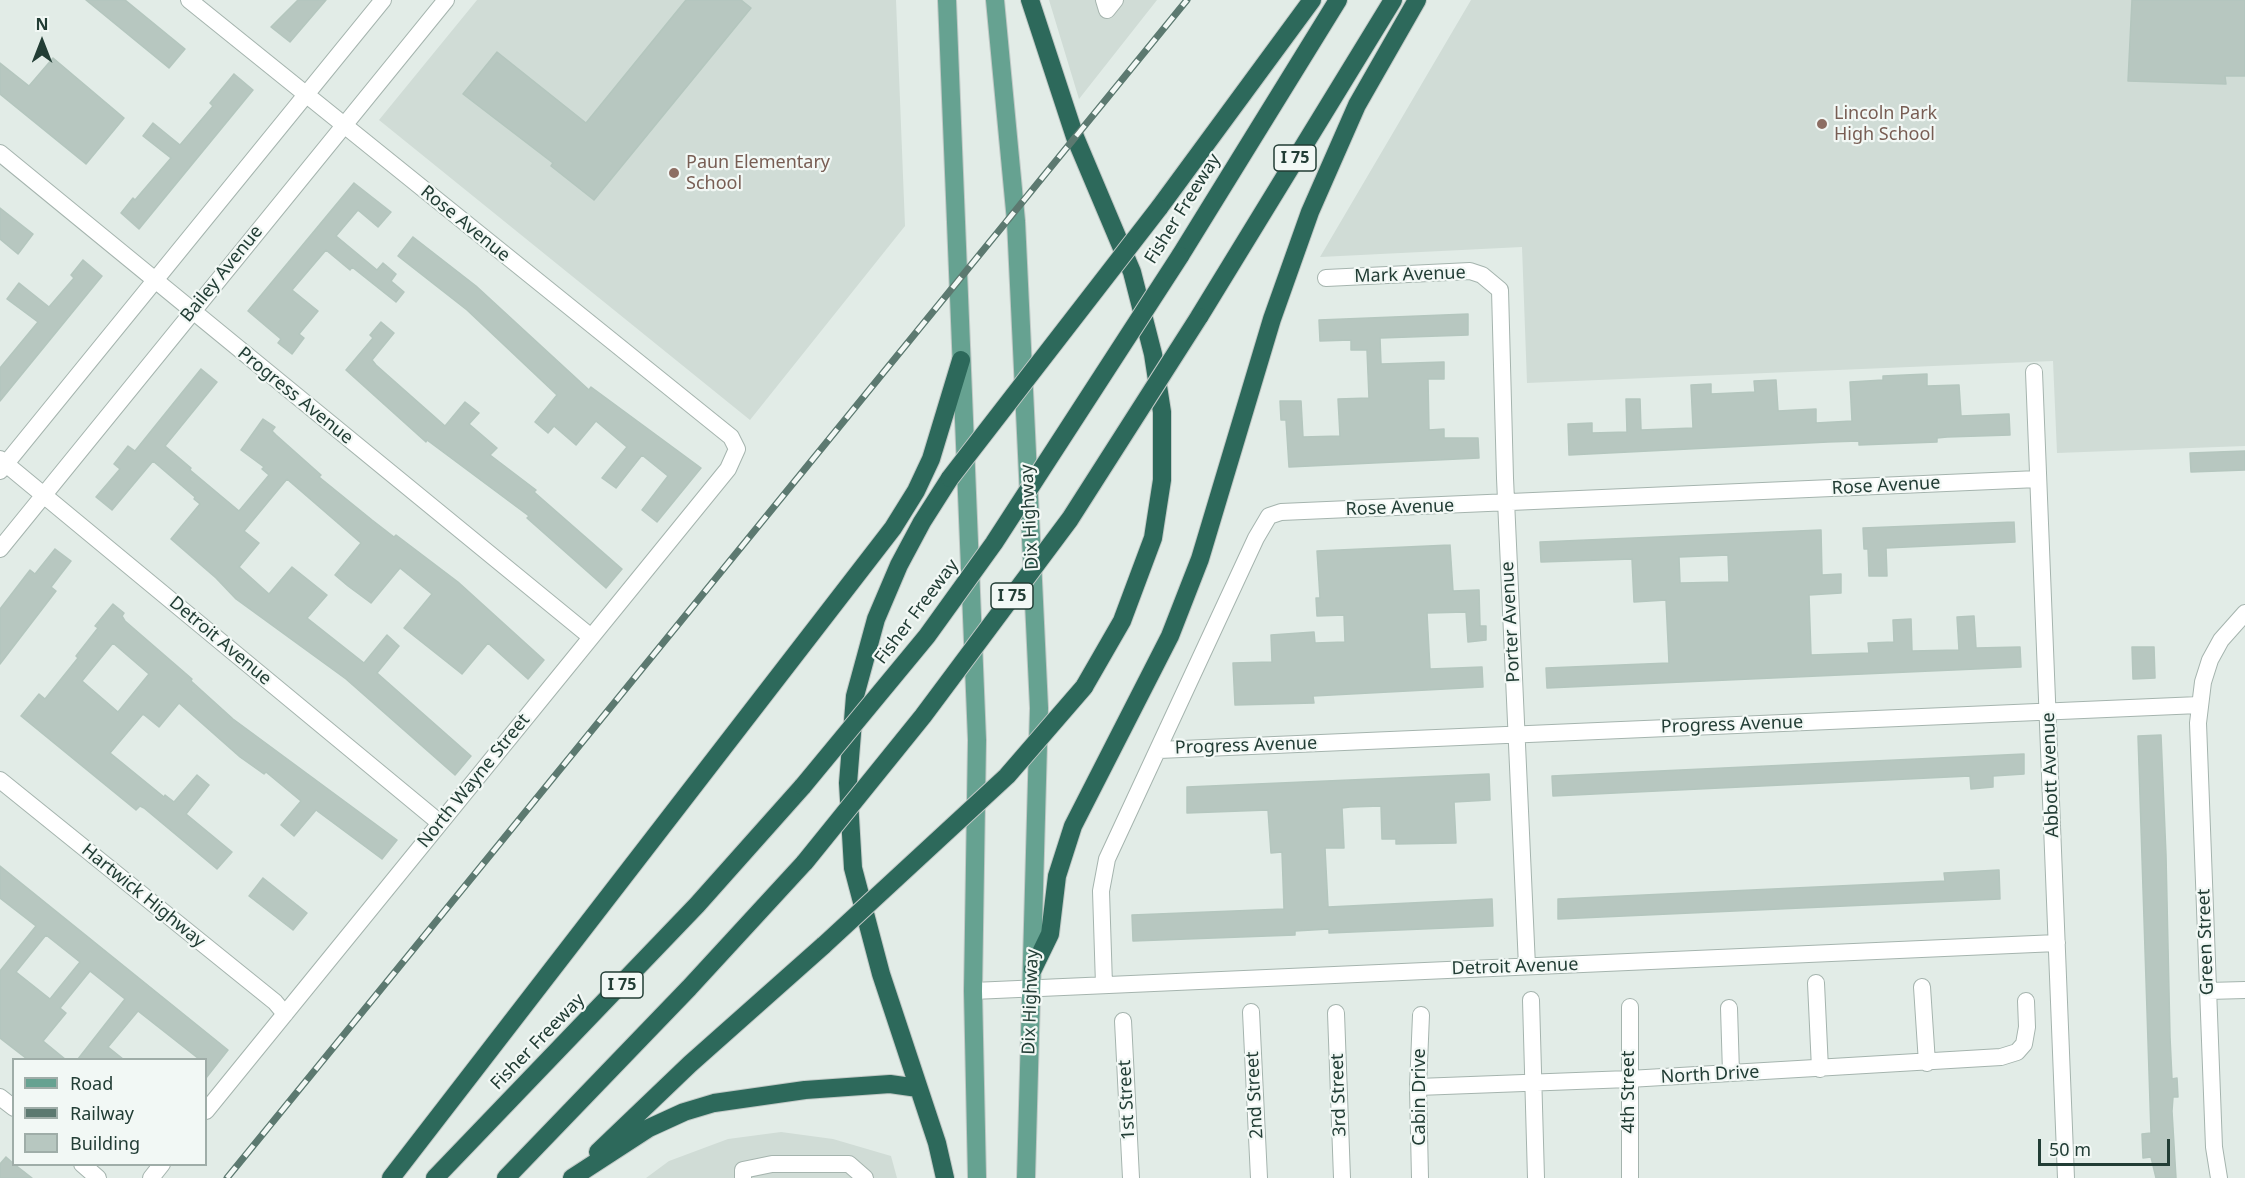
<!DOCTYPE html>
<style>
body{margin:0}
#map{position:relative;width:2245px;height:1178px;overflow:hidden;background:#e2ece7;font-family:"Noto Sans",sans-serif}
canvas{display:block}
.legend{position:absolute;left:12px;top:1058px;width:195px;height:108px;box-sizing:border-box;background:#f2f8f5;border:2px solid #9fada8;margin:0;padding:8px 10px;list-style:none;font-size:18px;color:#223d35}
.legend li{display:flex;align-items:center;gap:12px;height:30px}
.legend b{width:30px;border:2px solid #9fada8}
.north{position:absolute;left:12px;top:12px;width:60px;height:60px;-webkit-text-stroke:4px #f2f8f5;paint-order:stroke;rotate:0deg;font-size:16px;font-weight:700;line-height:24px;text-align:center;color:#223d35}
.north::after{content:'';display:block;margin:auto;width:21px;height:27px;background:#223d35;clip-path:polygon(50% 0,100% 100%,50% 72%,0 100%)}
.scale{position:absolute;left:2038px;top:1139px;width:132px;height:27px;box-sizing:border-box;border:3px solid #223d35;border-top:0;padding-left:8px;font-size:18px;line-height:21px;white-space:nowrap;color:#223d35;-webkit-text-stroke:4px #f2f8f5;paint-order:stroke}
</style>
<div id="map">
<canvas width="2245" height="1178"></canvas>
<ul class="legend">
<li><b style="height:8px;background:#66a291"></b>Road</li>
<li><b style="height:8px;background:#5c7970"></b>Railway</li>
<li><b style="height:16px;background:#b7c7c0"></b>Building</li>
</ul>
<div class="north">N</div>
<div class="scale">50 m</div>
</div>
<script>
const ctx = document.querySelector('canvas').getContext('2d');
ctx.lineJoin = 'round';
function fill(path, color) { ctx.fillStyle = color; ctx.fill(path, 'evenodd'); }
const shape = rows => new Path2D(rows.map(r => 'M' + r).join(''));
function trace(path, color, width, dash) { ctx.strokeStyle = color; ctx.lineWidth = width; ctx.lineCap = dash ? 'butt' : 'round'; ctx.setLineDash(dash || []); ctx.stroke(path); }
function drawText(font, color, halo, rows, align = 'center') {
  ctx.font = font + ' "Noto Sans",sans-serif'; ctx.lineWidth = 4.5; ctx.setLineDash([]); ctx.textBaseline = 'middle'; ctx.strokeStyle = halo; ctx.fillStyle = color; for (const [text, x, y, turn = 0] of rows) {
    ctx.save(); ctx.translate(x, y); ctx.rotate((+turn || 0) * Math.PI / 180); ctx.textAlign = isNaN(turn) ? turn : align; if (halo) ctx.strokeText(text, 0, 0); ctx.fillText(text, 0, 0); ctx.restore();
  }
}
fill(shape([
 [477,0,896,0,905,226,750,420,379,120],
 [1049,0,1157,0,1079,99],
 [1471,0,2245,0,2245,446,2057,453,2053,361,1527,383,1522,247,1320,257],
 [781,1132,833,1139,891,1156,897,1178,646,1178,669,1161,728,1139]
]), '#d0dcd6');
const building = shape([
 [86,0,125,0,185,49,169,68,86,0],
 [298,0,326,0,290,42,271,27,298,0],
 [686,0,741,0,751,8,594,200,551,166,553,163,463,94,497,52,586,123,686,0],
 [2132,0,2245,0,2245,76,2225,76,2226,84,2128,81,2132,0],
 [53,58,124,118,86,164,0,94,0,63,29,86,53,58],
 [234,74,253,90,139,229,121,213,133,198,135,200,171,158,143,136,153,123,180,145,213,106,210,103,234,74],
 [354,183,391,212,378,227,358,210,336,236,377,270,383,263,396,274,391,281,404,292,396,302,352,267,350,270,326,250,292,290,318,311,299,334,304,338,292,354,278,343,281,339,248,311,354,183],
 [0,208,33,234,18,254,0,239,0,208],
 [413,237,476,286,589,390,591,387,701,468,657,522,642,510,668,476,642,455,616,488,602,478,627,447,596,421,576,445,554,426,548,433,535,422,557,395,467,310,398,256,413,237],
 [83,260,102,276,0,401,0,368,38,322,7,299,19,283,49,307,74,278,71,275,83,260],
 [1468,314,1468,335,1380,338,1381,364,1444,362,1444,379,1428,379,1429,430,1444,429,1444,438,1478,438,1479,458,1289,467,1286,420,1281,420,1280,401,1301,401,1303,437,1340,436,1338,399,1369,398,1367,350,1351,350,1351,340,1320,341,1319,320,1468,314],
 [381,322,394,333,372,360,376,365,445,426,465,402,479,413,469,424,497,448,490,455,536,490,534,492,622,569,606,588,527,518,529,516,427,440,426,442,346,370,373,338,370,335,381,322],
 [201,369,217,382,165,446,191,468,190,470,239,511,269,475,262,469,264,467,241,450,263,419,275,427,272,431,276,435,321,475,319,477,372,520,394,537,396,535,458,582,544,660,528,679,488,643,462,674,404,628,432,594,400,568,371,603,348,586,335,575,361,543,287,479,244,531,259,543,239,567,269,594,292,567,327,595,307,618,364,663,387,635,399,646,377,673,471,756,455,775,346,679,236,599,216,578,171,539,200,504,194,499,195,497,153,461,112,510,96,497,120,469,114,464,128,446,135,451,201,369],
 [1927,374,1927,386,1959,385,1961,416,2009,414,2010,435,1947,437,1937,438,1937,442,1859,445,1859,441,1828,442,1569,455,1568,424,1592,423,1592,433,1627,432,1626,399,1640,399,1641,430,1693,428,1691,385,1711,384,1711,394,1755,392,1754,381,1776,380,1778,411,1816,409,1816,423,1852,421,1850,382,1883,380,1883,376,1927,374],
 [2245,451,2245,470,2191,472,2190,453,2245,451],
 [2014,522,2015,542,1886,548,1887,576,1869,576,1868,549,1864,549,1863,528,2014,522],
 [1821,530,1822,575,1841,574,1841,593,1809,595,1811,655,1869,653,1868,643,1894,642,1893,620,1911,619,1912,651,1959,650,1957,617,1974,616,1976,648,2020,647,2021,667,1547,688,1546,668,1669,663,1666,600,1634,602,1632,559,1541,562,1540,542,1821,530],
 [1728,555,1729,582,1680,583,1679,557,1728,555],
 [1450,545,1453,591,1479,590,1480,626,1486,626,1486,640,1468,642,1466,612,1427,613,1430,669,1482,667,1483,687,1313,696,1314,703,1235,705,1233,663,1272,662,1271,635,1314,632,1315,643,1345,642,1344,615,1317,616,1316,598,1320,598,1317,551,1450,545],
 [55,549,71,561,51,587,56,591,0,664,0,609,30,570,35,574,55,549],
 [113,604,124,613,122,616,125,621,192,679,191,681,233,719,397,840,382,859,316,810,294,836,281,825,301,801,266,772,264,774,240,757,179,703,159,727,143,714,110,753,164,797,165,795,174,802,197,775,209,785,186,814,232,852,217,869,144,808,140,806,136,810,21,716,39,694,45,699,78,658,76,656,98,628,95,626,113,604],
 [113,643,149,674,118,712,82,681,113,643],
 [2132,647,2154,647,2155,678,2133,679,2132,647],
 [2161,735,2166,855,2170,1037,2172,1079,2177,1078,2178,1097,2173,1097,2172,1111,2176,1178,2156,1178,2151,1157,2143,1158,2142,1134,2151,1133,2138,736,2161,735],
 [2024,754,2024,774,1993,776,1993,787,1971,789,1970,776,1553,796,1552,776,2024,754],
 [1489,774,1490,800,1454,802,1456,843,1396,844,1396,839,1382,839,1381,806,1350,807,1342,808,1344,848,1325,848,1328,907,1492,899,1493,926,1329,933,1329,929,1295,931,1295,935,1133,941,1132,915,1284,909,1282,852,1271,853,1268,810,1187,813,1187,787,1489,774],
 [0,866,228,1050,206,1078,206,1059,199,1059,138,1011,108,1047,123,1059,78,1059,125,999,90,971,60,1008,66,1013,43,1041,65,1059,27,1059,0,1038,0,971,36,926,0,898,0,866],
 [46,935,80,962,50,999,16,972,46,935],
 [1999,870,2000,899,1558,919,1558,899,1945,881,1944,873,1999,870],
 [263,878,307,913,293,930,249,896,263,878],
 [6,1157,14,1164,32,1178,0,1178,0,1164,6,1157]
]);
fill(building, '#b7c7c0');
trace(building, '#b4c6be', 1.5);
const minor = shape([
 [189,0,731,437,737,449,728,469,206,1111],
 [1104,0,1107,10,1115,0],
 [0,153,591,637],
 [1326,278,1470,271,1482,275,1500,290,1505,478,1527,966],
 [2034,372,2066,1178],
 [0,459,440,823],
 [0,471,383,0],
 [0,549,446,0],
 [1159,750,2199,705],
 [0,780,275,1002,285,1014],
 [1816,983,1820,1069],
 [1104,985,1101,891,1107,859,1256,538,1269,516,1281,512,2038,479],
 [1922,987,1927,1063],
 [973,991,2057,943],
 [2208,991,2245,990],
 [1531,1000,1536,1178],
 [1630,1007,1630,1178],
 [1729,1008,1731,1073],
 [1251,1012,1259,1178],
 [1336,1013,1342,1178],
 [1123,1021,1131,1178],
 [1418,1087,1629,1079,2001,1057,2017,1052,2024,1044,2027,1027,2026,1001],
 [0,1097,14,1108],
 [82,1164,98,1178],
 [151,1178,162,1164],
 [743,1178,743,1170,772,1164,849,1164,865,1178],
 [1420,1178,1418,1087,1421,1015],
 [2219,1178,2214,1147,2198,723,2203,682,2210,660,2221,640,2245,613]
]);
const major = shape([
 [947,0,977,740,973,991,977,1178],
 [995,0,1016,221,1039,708,1026,1178]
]);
const highway = shape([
 [1030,0,1075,137,1132,272,1153,354,1162,412,1162,480,1153,538,1122,621,1084,687],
 [1159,208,1312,0],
 [1180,256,1338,0],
 [1199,317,1393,0],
 [1033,969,1050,934,1057,876,1073,826,1170,636,1200,559,1272,319,1310,212,1357,105,1417,0],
 [598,1152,690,1064,824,945],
 [391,1178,893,528,916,491,931,459,961,360],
 [435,1178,697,905,803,786],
 [506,1178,689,988,805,862],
 [572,1178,649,1128,684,1112,714,1103,805,1090,890,1084,918,1088],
 [945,1178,937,1143,881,974,853,868,848,783,855,696,876,619,899,565,922,522,950,478]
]);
trace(minor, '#a5b4ae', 18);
trace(major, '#c1c9c6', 20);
trace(highway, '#c1c9c6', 20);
trace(minor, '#fff', 16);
trace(major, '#66a291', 18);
trace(highway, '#2d695b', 18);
const rail = shape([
 [227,1178,1187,0]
]);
trace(rail, '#5c7970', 7);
trace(rail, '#f2f8f5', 4.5, [14]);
const highwayBridge = shape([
 [950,478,1159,208],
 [803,786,927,636,994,543,1180,256],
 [805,862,923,716,1070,519,1199,317],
 [824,945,1007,776,1084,687]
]);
trace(highwayBridge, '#c1c9c6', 20, []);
trace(highwayBridge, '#2d695b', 18);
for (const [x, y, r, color] of [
 [1822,124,6,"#8d6e63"],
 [674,173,6,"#8d6e63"]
]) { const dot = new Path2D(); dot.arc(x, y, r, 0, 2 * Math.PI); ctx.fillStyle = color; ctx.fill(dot); trace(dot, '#f2f8f5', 2); }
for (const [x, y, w] of [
 [1295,158,42],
 [1012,596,42],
 [622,985,42]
]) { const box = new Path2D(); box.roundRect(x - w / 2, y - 13, w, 26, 4.5); ctx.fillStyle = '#f2f8f5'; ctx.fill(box); trace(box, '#223d35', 1.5); }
drawText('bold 16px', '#223d35', null, [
 ["I 75",1295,158],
 ["I 75",1012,596],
 ["I 75",622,985]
]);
drawText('18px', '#785e54', '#f2f8f5', [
 ["Lincoln Park",1834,114],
 ["High School",1834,135],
 ["Paun Elementary",686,163],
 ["School",686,184]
], 'left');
drawText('18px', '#223d35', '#f2f8f5', [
 ["Fisher Freeway",1183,209,-58],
 ["Rose Avenue",465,224,39],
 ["Bailey Avenue",222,274,-51],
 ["Mark Avenue",1410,275,-2],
 ["Progress Avenue",295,396,39],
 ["Rose Avenue",1886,486,-3],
 ["Rose Avenue",1400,508,-2],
 ["Dix Highway",1030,517,-93],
 ["Fisher Freeway",917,612,-53],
 ["Porter Avenue",1511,622,-93],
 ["Detroit Avenue",220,641,40],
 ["Progress Avenue",1732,725,-2],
 ["Progress Avenue",1246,746,-2],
 ["Abbott Avenue",2051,775,-92],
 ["North Wayne Street",474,781,-51],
 ["Hartwick Highway",143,896,39],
 ["Green Street",2206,942,-92],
 ["Detroit Avenue",1515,967,-2],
 ["Dix Highway",1031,1002,-88],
 ["Fisher Freeway",538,1042,-46],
 ["North Drive",1710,1075,-3],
 ["4th Street",1629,1092,-90],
 ["2nd Street",1255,1095,-93],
 ["3rd Street",1339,1095,-92],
 ["Cabin Drive",1420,1097,-90],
 ["1st Street",1127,1100,-93]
]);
</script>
